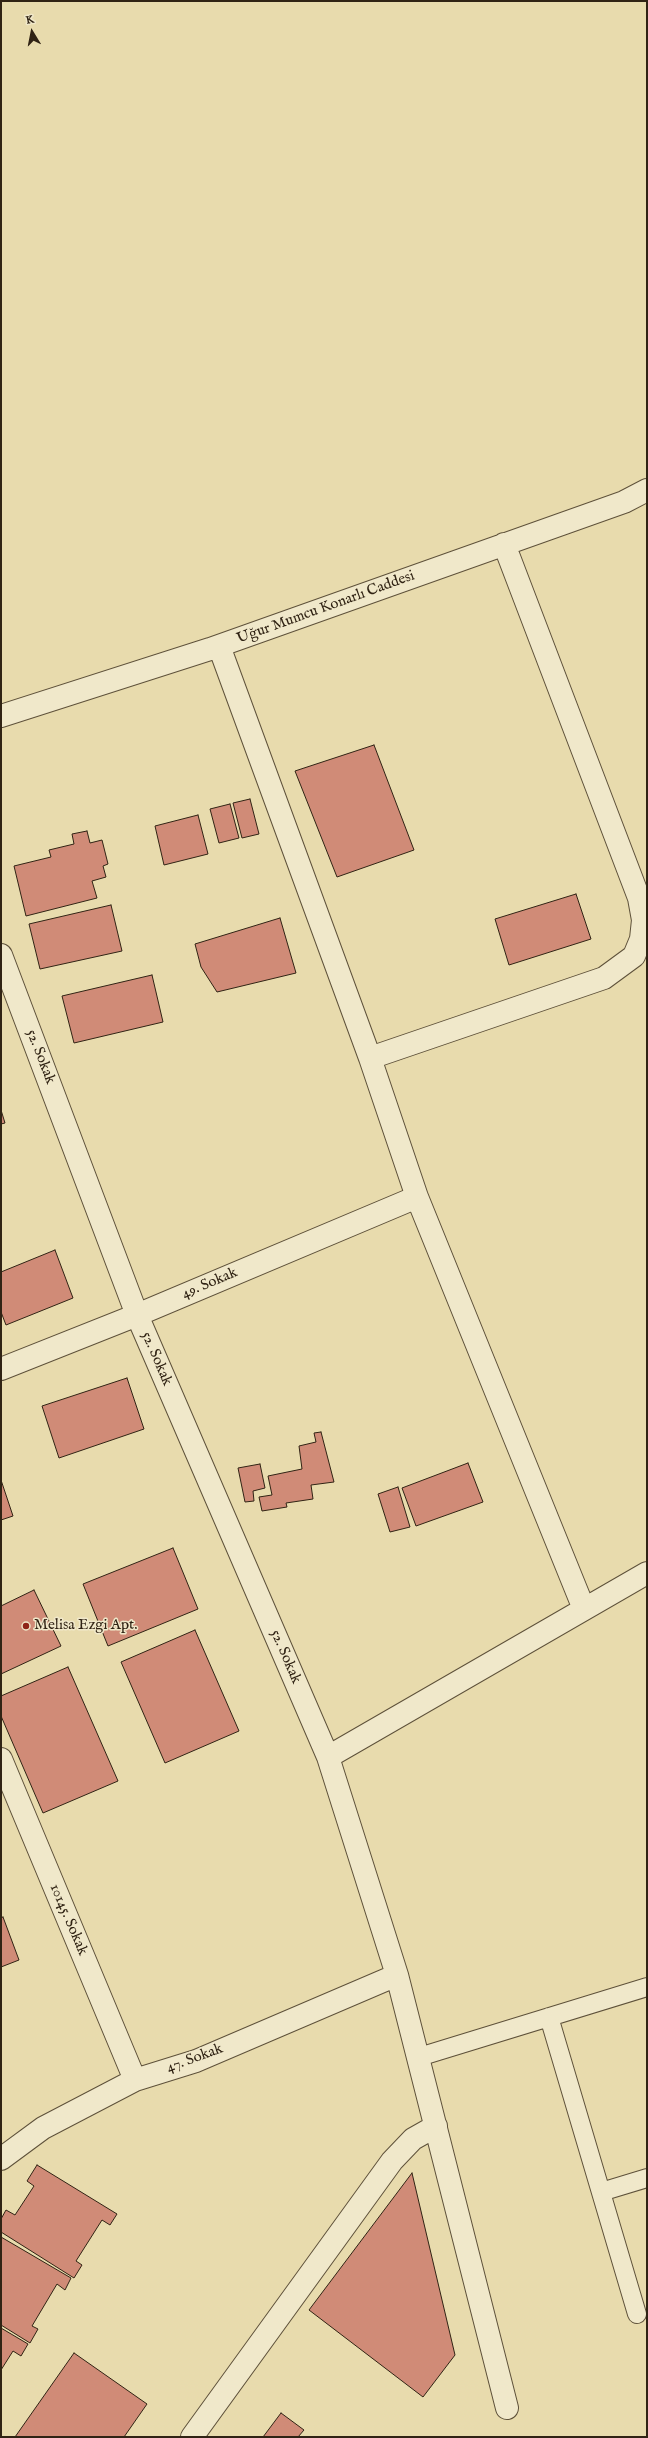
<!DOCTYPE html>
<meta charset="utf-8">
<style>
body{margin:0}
#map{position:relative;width:648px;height:2438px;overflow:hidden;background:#e8dbad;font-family:"IM FELL English",serif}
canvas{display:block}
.frame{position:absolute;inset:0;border:2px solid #302314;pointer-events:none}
.north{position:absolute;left:12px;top:12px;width:40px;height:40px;-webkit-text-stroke:3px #f0e8ca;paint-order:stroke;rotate:350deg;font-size:11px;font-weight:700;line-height:16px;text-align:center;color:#302314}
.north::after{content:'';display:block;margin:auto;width:14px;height:18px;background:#302314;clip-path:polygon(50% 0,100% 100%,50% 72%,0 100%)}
</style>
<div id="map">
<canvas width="648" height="2438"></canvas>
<div class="frame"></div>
<div class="north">K</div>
</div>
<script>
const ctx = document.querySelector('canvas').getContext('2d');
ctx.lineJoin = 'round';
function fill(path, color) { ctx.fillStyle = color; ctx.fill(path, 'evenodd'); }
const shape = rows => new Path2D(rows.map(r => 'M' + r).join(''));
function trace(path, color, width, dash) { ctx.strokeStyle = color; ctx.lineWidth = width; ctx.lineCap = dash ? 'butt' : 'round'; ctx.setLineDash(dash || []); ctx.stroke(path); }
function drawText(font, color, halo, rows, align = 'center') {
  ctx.font = font + ' "IM FELL English",serif'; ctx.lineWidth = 3; ctx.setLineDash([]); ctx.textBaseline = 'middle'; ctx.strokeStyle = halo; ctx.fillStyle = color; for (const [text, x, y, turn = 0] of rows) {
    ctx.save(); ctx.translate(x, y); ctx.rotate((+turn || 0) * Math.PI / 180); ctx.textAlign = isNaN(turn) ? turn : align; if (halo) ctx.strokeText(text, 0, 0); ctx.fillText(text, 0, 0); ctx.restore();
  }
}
const building = shape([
 [374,745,414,850,337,877,295,771,374,745],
 [250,799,259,834,242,838,233,803,250,799],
 [230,804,239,838,219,843,210,809,230,804],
 [198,815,208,854,164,865,155,826,198,815],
 [87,831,90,843,102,840,108,864,103,866,106,877,92,881,97,898,26,916,14,866,51,857,49,850,74,844,72,834,87,831],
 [576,894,591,939,509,965,495,919,576,894],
 [111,905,122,951,40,969,29,924,111,905],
 [280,918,296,973,217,992,201,967,195,944,280,918],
 [152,975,163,1022,74,1043,62,996,152,975],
 [1,1110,5,1123,1,1124,1,1110],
 [55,1250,73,1298,6,1325,1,1312,1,1272,55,1250],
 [127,1378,144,1429,59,1458,42,1406,127,1378],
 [321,1432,334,1482,311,1485,313,1499,286,1503,287,1507,262,1511,259,1497,272,1495,268,1476,302,1469,299,1446,316,1442,314,1433,321,1432],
 [468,1463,483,1502,416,1526,402,1488,468,1463],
 [260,1464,265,1488,253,1491,254,1501,245,1502,238,1468,260,1464],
 [1,1480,13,1516,1,1520,1,1480],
 [398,1487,410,1527,390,1532,378,1494,398,1487],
 [173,1548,198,1609,108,1646,83,1584,173,1548],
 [34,1590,61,1646,1,1674,1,1606,34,1590],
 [195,1630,239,1731,165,1763,121,1662,195,1630],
 [68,1667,118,1781,43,1813,1,1716,1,1696,68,1667],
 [3,1917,19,1960,1,1967,1,1918,3,1917],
 [37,2165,117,2214,110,2225,102,2220,76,2261,82,2265,74,2278,1,2232,1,2219,6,2210,15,2215,34,2186,27,2181,37,2165],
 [412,2173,455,2355,423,2397,309,2310,412,2173],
 [1,2237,71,2278,65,2290,57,2284,32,2326,38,2329,30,2343,1,2325,1,2237],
 [1,2328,28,2344,21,2356,13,2351,1,2370,1,2328],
 [74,2353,147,2404,124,2437,15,2437,74,2353],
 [281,2413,304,2430,298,2437,263,2437,281,2413]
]);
fill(building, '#d08b77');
trace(building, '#302314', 1);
const service = shape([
 [549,2017,637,2314],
 [419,2057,647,1987],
 [601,2192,647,2178]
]);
const minor = shape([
 [219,646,370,1058,417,1197,584,1609],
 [1,716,210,649,624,502,647,490],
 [1,955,137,1315,328,1757,397,1975,507,2408],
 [370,1058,604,978,634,956,641,939,643,920,639,898,504,544],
 [1,1369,137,1315,417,1197],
 [328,1757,647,1573],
 [1,1759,135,2080],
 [1,2159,43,2128,135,2080,196,2061,397,1975],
 [192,2437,392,2161,413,2139,436,2126]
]);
trace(service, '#5e513a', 20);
trace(minor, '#5e513a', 24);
trace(service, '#f0e8ca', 18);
trace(minor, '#f0e8ca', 22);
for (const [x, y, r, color] of [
 [26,1626,4,"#8f2418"]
]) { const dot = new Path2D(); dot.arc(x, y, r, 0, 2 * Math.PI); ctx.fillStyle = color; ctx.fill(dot); trace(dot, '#f0e8ca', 1.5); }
drawText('15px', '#302314', '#f0e8ca', [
 ["Uğur Mumcu Konarlı Caddesi",326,608,-20],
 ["52. Sokak",40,1057,69],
 ["49. Sokak",210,1284,-23],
 ["52. Sokak",156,1359,67],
 ["52. Sokak",285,1657,67],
 ["10145. Sokak",68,1920,67],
 ["47. Sokak",195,2059,-20]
]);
drawText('15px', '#302314', '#f0e8ca', [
 ["Melisa Ezgi Apt.",34,1626]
], 'left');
</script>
